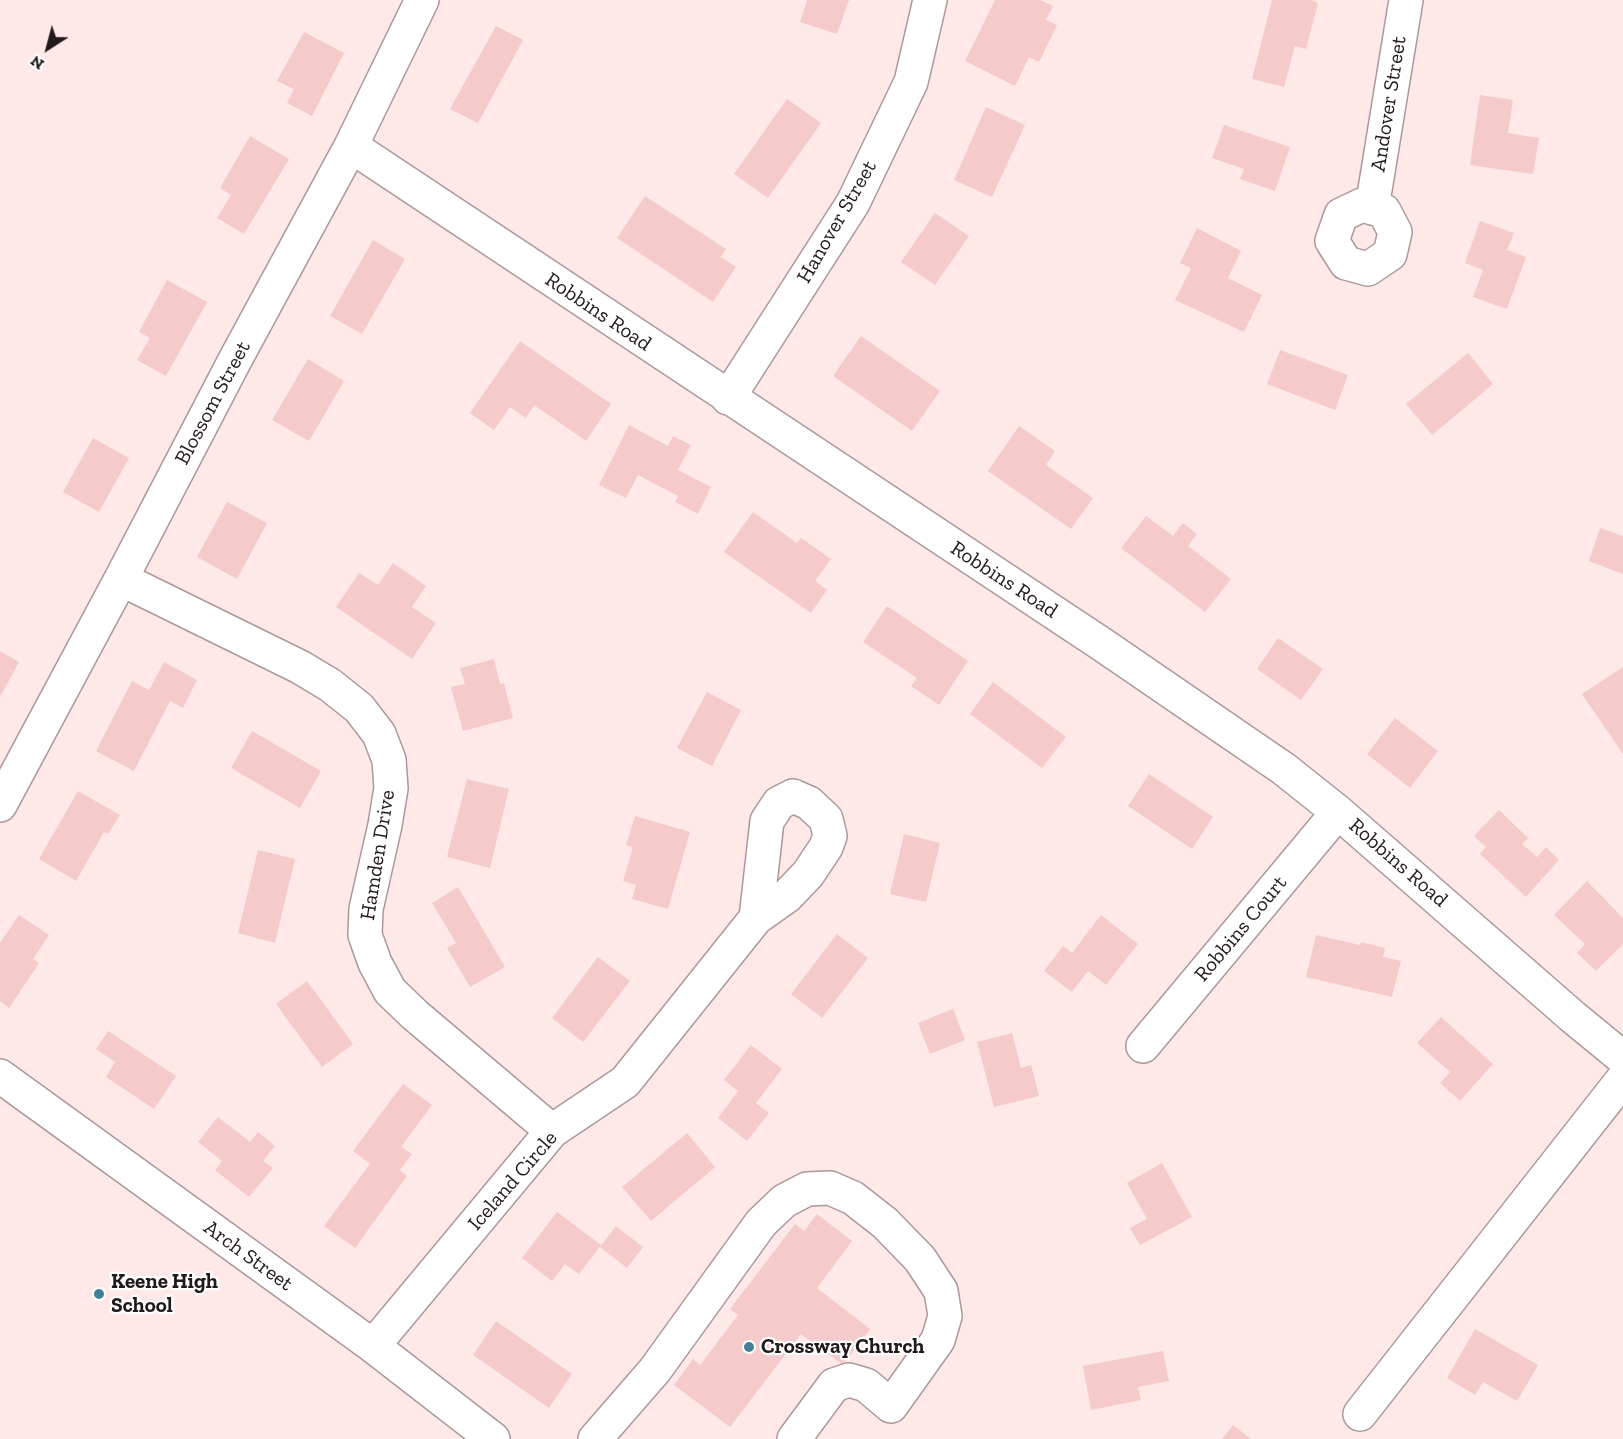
<!DOCTYPE html>
<style>
body{margin:0}
#map{position:relative;width:1623px;height:1439px;overflow:hidden;background:#fee9e8;font-family:"Zilla Slab",serif}
canvas{display:block}
.north{position:absolute;left:18px;top:18px;width:60px;height:60px;-webkit-text-stroke:4px #fff;paint-order:stroke;rotate:216deg;font-size:16px;font-weight:700;line-height:24px;text-align:center;color:#221a1a}
.north::after{content:'';display:block;margin:auto;width:21px;height:27px;background:#221a1a;clip-path:polygon(50% 0,100% 100%,50% 72%,0 100%)}
</style>
<div id="map">
<canvas width="1623" height="1439"></canvas>
<div class="north">N</div>
</div>
<script>
const ctx = document.querySelector('canvas').getContext('2d');
ctx.lineJoin = 'round';
function fill(path, color) { ctx.fillStyle = color; ctx.fill(path, 'evenodd'); }
const shape = rows => new Path2D(rows.map(r => 'M' + r).join(''));
function trace(path, color, width, dash) { ctx.strokeStyle = color; ctx.lineWidth = width; ctx.lineCap = dash ? 'butt' : 'round'; ctx.setLineDash(dash || []); ctx.stroke(path); }
function drawText(font, color, halo, rows, align = 'center') {
  ctx.font = font + ' "Zilla Slab",serif'; ctx.lineWidth = 4.5; ctx.setLineDash([]); ctx.textBaseline = 'middle'; ctx.strokeStyle = halo; ctx.fillStyle = color; for (const [text, x, y, turn = 0] of rows) {
    ctx.save(); ctx.translate(x, y); ctx.rotate((+turn || 0) * Math.PI / 180); ctx.textAlign = isNaN(turn) ? turn : align; if (halo) ctx.strokeText(text, 0, 0); ctx.fillText(text, 0, 0); ctx.restore();
  }
}
fill(shape([
 [807,0,849,0,837,34,800,22],
 [995,0,1040,0,1053,6,1046,20,1057,25,1039,62,1029,57,1015,86,965,61],
 [1272,0,1311,0,1318,3,1306,49,1295,46,1284,87,1252,79],
 [496,26,523,40,478,123,450,109],
 [304,32,344,53,312,116,287,103,294,89,277,81],
 [1480,95,1513,100,1508,133,1539,138,1533,174,1470,165],
 [787,99,821,123,768,198,734,174],
 [986,107,1025,125,992,197,954,180],
 [1224,125,1290,147,1275,191,1240,179,1244,169,1212,158],
 [250,136,289,159,244,234,217,218,231,195,220,188],
 [645,196,726,249,721,257,736,267,713,302,617,238],
 [935,213,969,236,935,285,901,262],
 [1480,221,1514,233,1507,250,1526,257,1507,309,1473,297,1483,270,1465,263],
 [1197,228,1241,251,1228,278,1262,295,1244,332,1175,300,1191,268,1180,263],
 [373,240,405,259,362,334,330,316],
 [167,280,207,302,166,376,137,360,150,338,139,332],
 [861,336,940,391,912,431,833,376],
 [520,341,611,404,586,441,534,405,526,418,510,407,494,430,470,413],
 [1280,350,1348,375,1335,410,1267,384],
 [1468,353,1493,384,1432,435,1406,404],
 [308,359,344,381,309,441,272,420],
 [629,425,668,446,673,436,691,445,678,470,711,487,698,514,675,502,678,496,638,475,626,498,599,485],
 [1019,426,1055,451,1046,465,1093,498,1071,529,988,471],
 [93,438,129,458,99,512,63,492],
 [227,502,267,523,237,579,197,557],
 [753,512,797,543,801,538,831,559,815,581,827,590,811,613,724,552],
 [1146,516,1173,536,1183,523,1197,534,1188,546,1231,579,1205,612,1121,548],
 [1600,528,1623,536,1623,574,1589,561],
 [393,563,426,586,412,607,436,623,412,659,336,607,359,573,378,585],
 [887,606,968,661,939,705,911,686,917,678,863,642],
 [1278,638,1323,669,1301,700,1257,669],
 [0,651,19,662,0,697],
 [494,659,500,684,504,683,513,718,463,731,451,687,465,684,460,668],
 [164,662,197,680,183,708,170,701,134,771,96,751,132,681,149,690],
 [1623,667,1623,754,1582,694],
 [993,682,1066,737,1042,768,970,714],
 [707,692,741,710,712,766,677,748],
 [1395,718,1438,751,1410,788,1367,754],
 [252,731,321,771,300,808,231,768],
 [1149,774,1213,817,1192,849,1128,806],
 [467,779,509,789,490,868,447,857],
 [78,791,120,815,108,834,104,832,76,881,39,859],
 [1499,810,1528,838,1522,844,1537,857,1546,847,1559,860,1526,897,1480,854,1486,847,1474,836],
 [635,816,690,832,668,909,632,899,636,885,623,881,633,847,626,845],
 [904,834,940,843,926,902,890,894],
 [258,850,295,859,275,943,238,933],
 [1587,881,1623,918,1623,944,1596,971,1577,953,1585,944,1554,915],
 [458,887,505,967,470,987,447,948,456,943,432,903],
 [19,915,49,935,33,959,39,963,9,1008,0,1001,0,943],
 [1101,915,1138,944,1106,985,1088,971,1072,992,1044,971,1063,946,1072,953],
 [837,934,868,958,822,1018,791,994],
 [1316,935,1360,945,1361,942,1385,948,1383,957,1401,961,1392,997,1306,977],
 [598,957,630,981,583,1042,552,1018],
 [307,981,353,1044,322,1067,276,1004],
 [953,1009,965,1040,930,1054,918,1023],
 [1441,1017,1493,1064,1460,1101,1440,1083,1450,1072,1417,1043],
 [108,1031,176,1076,154,1109,106,1077,115,1062,96,1049],
 [1012,1033,1021,1068,1031,1065,1039,1096,994,1107,977,1042],
 [751,1045,782,1069,756,1103,769,1113,747,1141,718,1118,738,1091,724,1080],
 [403,1084,432,1105,401,1147,412,1154,400,1170,407,1176,355,1248,324,1226,370,1164,353,1151],
 [218,1117,250,1142,258,1132,275,1146,263,1161,273,1168,249,1197,215,1170,222,1161,198,1142],
 [687,1133,715,1167,651,1221,622,1187],
 [1162,1163,1192,1217,1140,1245,1130,1228,1147,1219,1127,1183],
 [557,1212,601,1245,579,1274,565,1264,552,1281,522,1258],
 [817,1214,852,1241,817,1288,870,1329,843,1365,801,1334,730,1427,674,1385,693,1359,700,1365,738,1315,730,1309,795,1224,804,1231],
 [616,1226,643,1247,627,1268,600,1247],
 [496,1321,572,1374,549,1408,473,1355],
 [1475,1329,1538,1365,1517,1401,1483,1382,1475,1395,1447,1378],
 [1163,1351,1169,1381,1138,1387,1141,1400,1091,1410,1083,1366],
 [1233,1425,1251,1439,1222,1439]
]), '#f4caca');
const minor = shape([
 [351,146,1103,645,1284,769,1338,812,1573,1017,1623,1058],
 [1362,205,1384,211,1395,232,1390,254,1368,269,1346,263,1332,241,1341,215,1362,205],
 [1372,208,1406,0],
 [728,398,853,203,911,82,930,0],
 [121,579,300,667,330,685,359,708,379,734,389,760,391,788,385,825,366,909,365,935,375,963,390,991,415,1015,552,1131],
 [793,796,809,803,826,819,830,836,826,847,808,874,787,896,756,918,767,821,779,803,793,796],
 [0,805,121,579,235,360,351,146,422,0],
 [1143,1046,1338,812],
 [0,1076,373,1346,493,1439],
 [373,1346,552,1131,625,1082,756,918],
 [1360,1414,1623,1079],
 [595,1439,655,1370,761,1223,784,1201,807,1189,830,1188,853,1198,885,1223,920,1259,941,1291,945,1316,938,1340,891,1406,866,1385,849,1380,834,1385,794,1439]
]);
trace(minor, '#ac9898', 36);
trace(minor, '#fff', 33);
for (const [x, y, r, color] of [
 [99,1294,6,"#428096"],
 [749,1347,6,"#428096"]
]) { const dot = new Path2D(); dot.arc(x, y, r, 0, 2 * Math.PI); ctx.fillStyle = color; ctx.fill(dot); trace(dot, '#fff', 2); }
drawText('21px', '#221a1a', '#fff', [
 ["Andover Street",1389,104,-81],
 ["Hanover Street",837,222,-60],
 ["Robbins Road",598,312,34],
 ["Blossom Street",213,403,-62],
 ["Robbins Road",1004,580,33],
 ["Hamden Drive",378,855,-81],
 ["Robbins Road",1398,863,41],
 ["Robbins Court",1241,929,-50],
 ["Iceland Circle",513,1181,-49],
 ["Arch Street",248,1256,36]
]);
drawText('bold 21px', '#221a1a', '#fff', [
 ["Keene High",111,1282],
 ["School",111,1306],
 ["Crossway Church",761,1347]
], 'left');
</script>
